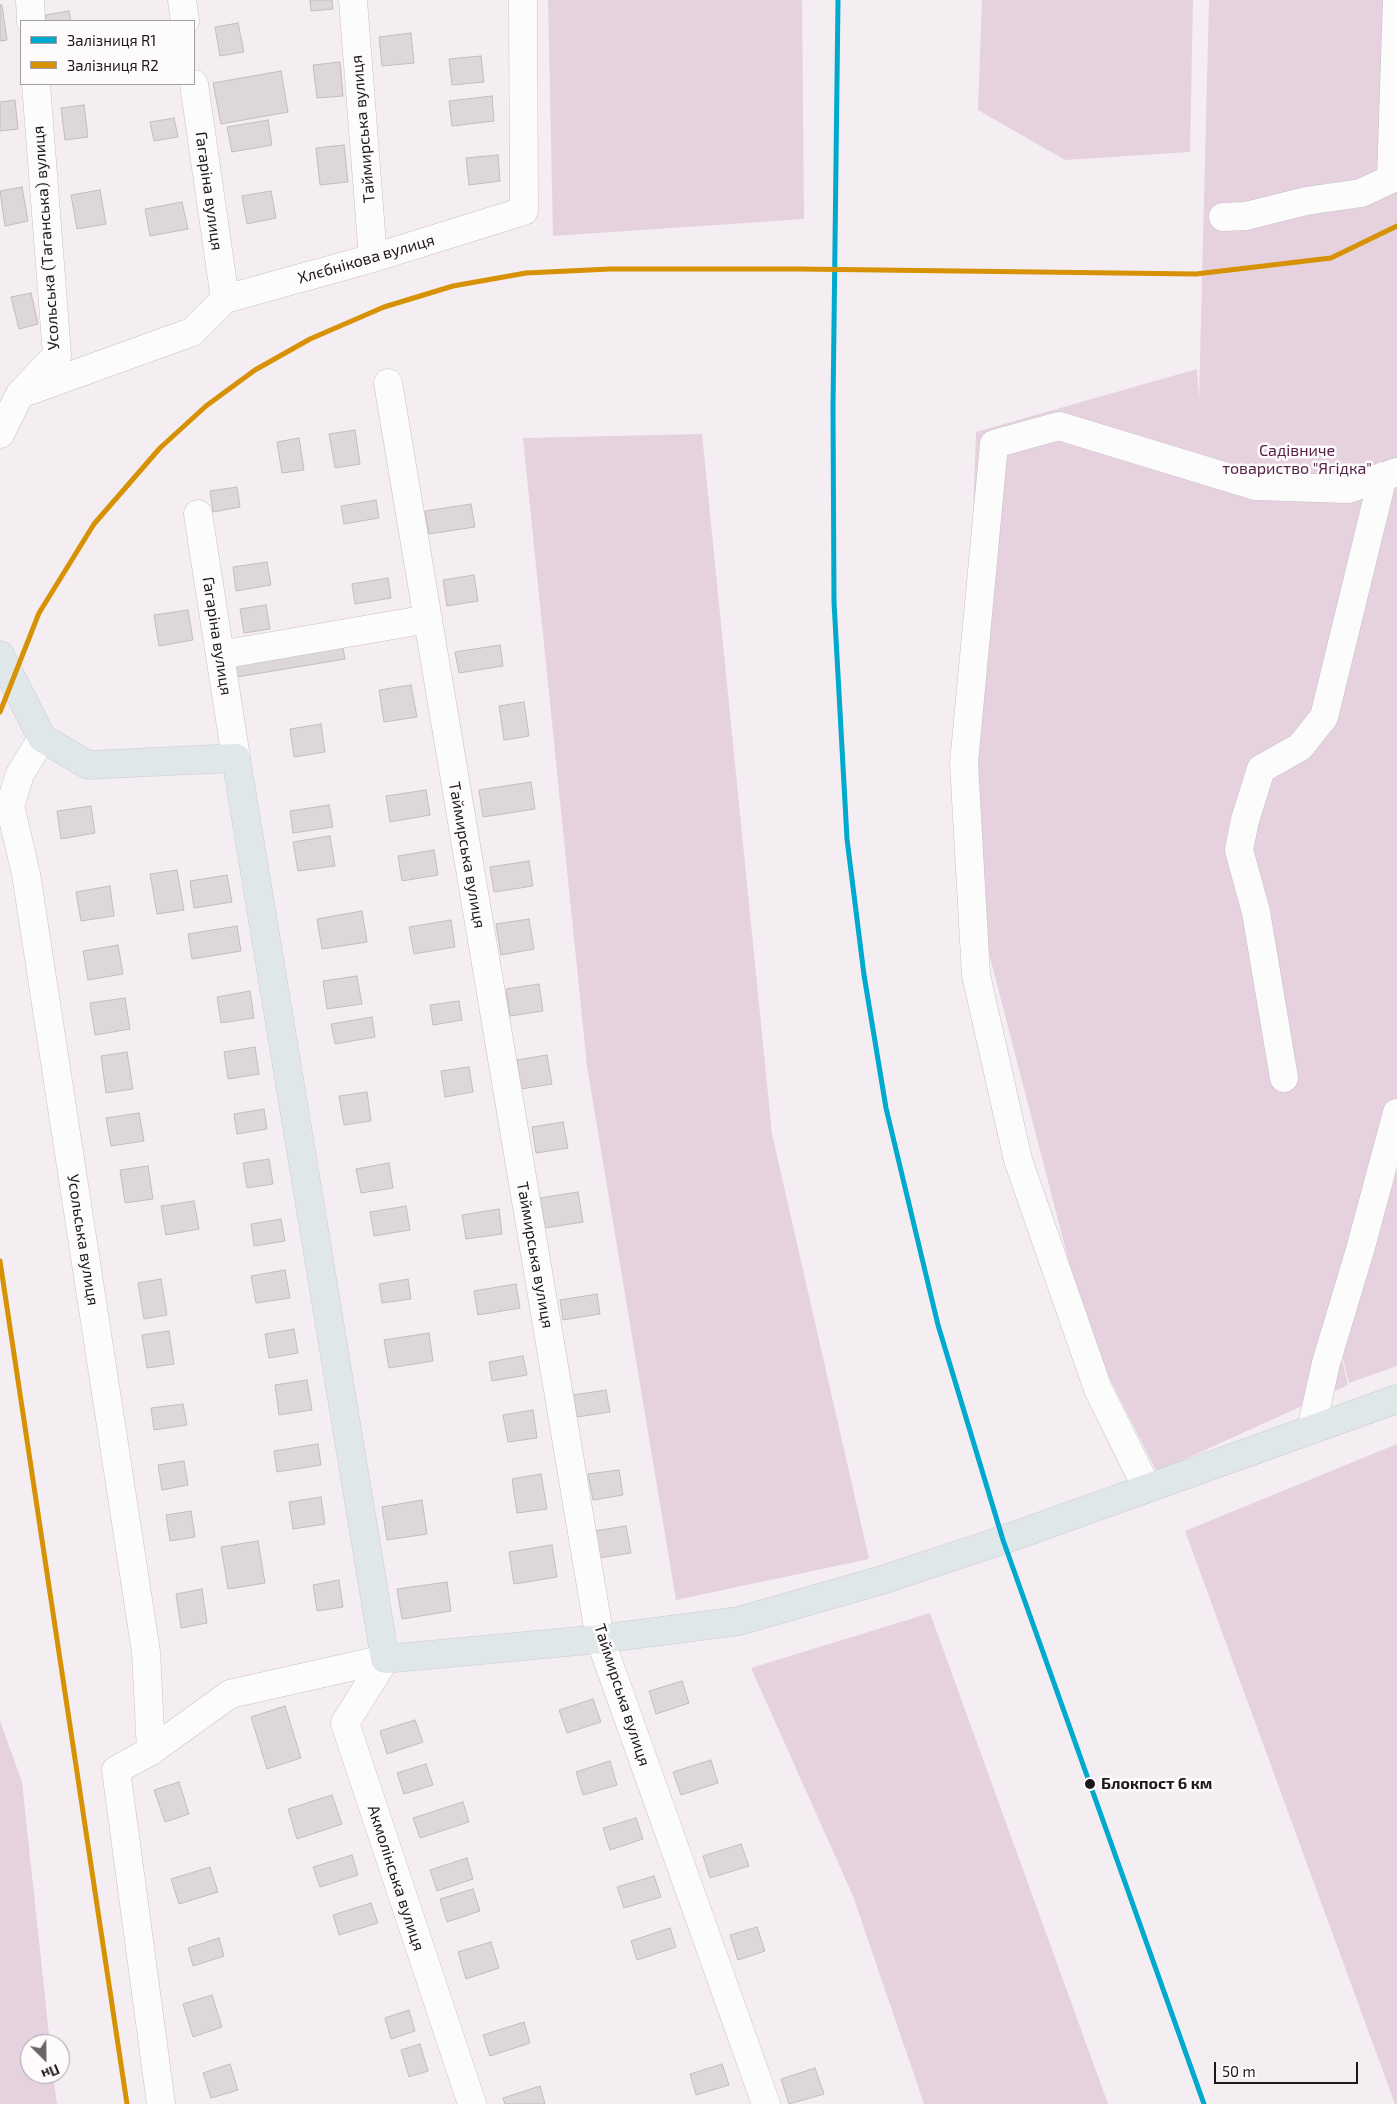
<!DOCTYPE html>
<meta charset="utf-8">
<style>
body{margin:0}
#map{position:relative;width:1397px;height:2104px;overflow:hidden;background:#f4eef2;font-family:"Exo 2",sans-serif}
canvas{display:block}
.legend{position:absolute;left:20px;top:20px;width:175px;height:65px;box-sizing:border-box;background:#fdfbfc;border:1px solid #a3a0a2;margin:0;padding:6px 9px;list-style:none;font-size:15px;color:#1d181b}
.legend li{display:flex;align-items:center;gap:10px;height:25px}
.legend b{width:25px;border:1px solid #a3a0a2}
.north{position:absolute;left:20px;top:2034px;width:50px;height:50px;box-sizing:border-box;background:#fdfbfc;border:1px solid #a3a0a2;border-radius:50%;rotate:157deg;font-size:14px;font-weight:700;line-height:20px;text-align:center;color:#1d181b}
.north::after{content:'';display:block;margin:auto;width:18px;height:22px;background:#686366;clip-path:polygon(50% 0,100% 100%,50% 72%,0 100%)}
.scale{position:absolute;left:1214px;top:2062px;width:144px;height:22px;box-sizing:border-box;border:2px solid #1d181b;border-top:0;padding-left:6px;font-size:15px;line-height:18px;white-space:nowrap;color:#1d181b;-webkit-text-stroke:4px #fdfbfc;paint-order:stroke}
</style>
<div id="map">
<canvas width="1397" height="2104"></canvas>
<ul class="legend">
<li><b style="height:6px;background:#00a9ce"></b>Залізниця R1</li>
<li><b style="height:6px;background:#d69104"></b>Залізниця R2</li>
</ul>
<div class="north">Пн</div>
<div class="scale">50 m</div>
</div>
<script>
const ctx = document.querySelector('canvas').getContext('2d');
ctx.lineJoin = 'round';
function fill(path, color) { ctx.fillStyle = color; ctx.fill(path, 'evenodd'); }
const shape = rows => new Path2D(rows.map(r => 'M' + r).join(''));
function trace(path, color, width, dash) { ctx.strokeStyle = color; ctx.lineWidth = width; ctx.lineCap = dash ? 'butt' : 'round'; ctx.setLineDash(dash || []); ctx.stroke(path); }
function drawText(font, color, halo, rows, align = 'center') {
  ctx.font = font + ' "Exo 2",sans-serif'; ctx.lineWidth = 5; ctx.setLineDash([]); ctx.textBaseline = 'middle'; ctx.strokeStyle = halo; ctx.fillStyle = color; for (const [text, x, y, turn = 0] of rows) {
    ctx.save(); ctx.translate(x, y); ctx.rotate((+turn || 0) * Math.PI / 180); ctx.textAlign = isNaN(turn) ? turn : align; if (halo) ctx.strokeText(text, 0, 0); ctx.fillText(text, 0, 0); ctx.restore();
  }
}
fill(shape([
 [548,0,802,0,804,219,553,236],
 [982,0,1193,0,1190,152,1065,160,978,110],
 [1209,0,1397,0,1397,1366,1349,1383,1329,1305,1348,1385,1157,1472,1088,1336,961,845,976,432,1197,369,1199,399],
 [702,434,772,1134,869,1559,676,1600,587,1066,523,438],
 [1397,1444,1397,2104,1395,2104,1185,1531],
 [930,1613,1108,2104,924,2104,853,1896,751,1668],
 [0,1721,22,1782,50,2044,30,2044,30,2074,53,2074,57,2104,0,2104]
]), '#e6d2df');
const building = shape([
 [310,0,332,0,333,9,311,11,310,0],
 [0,5,2,5,7,40,0,41,0,5],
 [69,11,71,21,46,21,45,15,69,11],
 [238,23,244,52,220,56,215,27,238,23],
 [411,33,414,63,382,66,379,37,411,33],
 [481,56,484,82,452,85,449,59,481,56],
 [340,62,343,96,317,98,313,65,340,62],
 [281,71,288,112,221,124,213,83,281,71],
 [492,96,494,121,452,126,449,101,492,96],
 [15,100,18,129,0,131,0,102,15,100],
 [84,105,88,137,65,140,61,108,84,105],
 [174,118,178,137,154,141,150,122,174,118],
 [268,120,272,145,232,152,227,127,268,120],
 [344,145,348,182,320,185,316,148,344,145],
 [498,155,500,181,469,185,466,158,498,155],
 [22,187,28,221,5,226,0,191,22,187],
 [100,190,106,224,77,229,71,195,100,190],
 [271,191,276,218,247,224,242,196,271,191],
 [182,202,188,229,150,236,145,209,182,202],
 [31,293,38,324,19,329,11,297,31,293],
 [355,430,360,464,335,468,329,434,355,430],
 [299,438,304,470,282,473,277,442,299,438],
 [237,487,240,507,213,512,210,491,237,487],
 [376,500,379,518,344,524,341,506,376,500],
 [471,504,475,527,429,534,425,511,471,504],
 [267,562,271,585,236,591,233,567,267,562],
 [474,575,478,601,447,606,443,580,474,575],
 [388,578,391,598,355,604,352,584,388,578],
 [266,605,270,629,244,633,240,609,266,605],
 [188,610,193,640,159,646,154,615,188,610],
 [341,637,345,659,237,677,233,654,341,637],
 [500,645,503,666,459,673,455,652,500,645],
 [411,685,417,717,384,722,379,690,411,685],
 [524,702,529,736,504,740,499,706,524,702],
 [321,724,325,752,294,757,290,729,321,724],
 [531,782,535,809,483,817,479,790,531,782],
 [426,790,430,815,390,822,386,796,426,790],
 [329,805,333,827,293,833,290,811,329,805],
 [91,806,95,833,61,839,57,811,91,806],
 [330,836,335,866,298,871,293,842,330,836],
 [434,850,438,875,402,881,398,856,434,850],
 [529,861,533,886,494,892,490,867,529,861],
 [177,870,184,910,157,914,150,874,177,870],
 [227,875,232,902,194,908,190,881,227,875],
 [110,886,114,916,81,921,76,892,110,886],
 [362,911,367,942,322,949,317,919,362,911],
 [529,919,534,949,501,955,496,924,529,919],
 [451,920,455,947,414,954,409,927,451,920],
 [237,926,241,951,192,959,188,934,237,926],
 [118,945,123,974,88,980,83,951,118,945],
 [357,976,362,1004,327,1009,323,981,357,976],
 [539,984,543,1011,510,1016,506,989,539,984],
 [250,991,254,1018,221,1023,217,997,250,991],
 [125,998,130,1029,95,1035,90,1003,125,998],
 [459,1001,462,1020,433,1025,430,1005,459,1001],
 [372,1017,375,1037,335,1044,331,1024,372,1017],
 [255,1047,259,1074,228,1079,224,1052,255,1047],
 [127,1052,133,1089,106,1093,101,1056,127,1052],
 [547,1055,552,1084,521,1089,517,1060,547,1055],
 [469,1067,473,1092,445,1097,441,1071,469,1067],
 [367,1092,371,1121,344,1125,339,1096,367,1092],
 [264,1109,267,1129,237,1134,234,1114,264,1109],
 [139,1113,144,1141,111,1146,106,1118,139,1113],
 [563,1122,568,1148,536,1153,532,1127,563,1122],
 [269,1159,273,1184,247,1188,243,1163,269,1159],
 [389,1163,393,1188,361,1193,356,1169,389,1163],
 [148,1166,153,1199,125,1203,120,1170,148,1166],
 [578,1192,583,1222,545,1228,540,1198,578,1192],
 [194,1201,199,1229,166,1235,161,1206,194,1201],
 [406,1206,410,1230,374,1236,370,1212,406,1206],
 [499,1209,502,1234,466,1239,462,1215,499,1209],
 [281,1219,285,1241,254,1246,251,1224,281,1219],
 [285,1270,290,1298,256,1303,251,1276,285,1270],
 [161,1279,167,1315,144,1319,138,1283,161,1279],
 [408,1279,411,1299,382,1303,379,1284,408,1279],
 [516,1284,520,1308,478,1315,474,1291,516,1284],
 [597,1294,600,1314,563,1320,560,1300,597,1294],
 [294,1329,298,1353,269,1358,265,1334,294,1329],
 [169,1331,174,1364,147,1368,142,1335,169,1331],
 [429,1333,433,1361,389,1368,384,1340,429,1333],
 [523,1356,527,1375,492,1381,489,1362,523,1356],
 [307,1380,312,1410,279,1415,275,1385,307,1380],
 [606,1390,610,1412,577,1417,573,1395,606,1390],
 [183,1404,187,1425,154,1430,151,1408,183,1404],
 [533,1410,537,1438,508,1442,503,1415,533,1410],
 [318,1444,321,1465,277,1472,274,1451,318,1444],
 [184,1461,188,1485,162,1490,158,1465,184,1461],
 [619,1470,623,1495,593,1500,588,1474,619,1470],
 [541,1474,547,1509,517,1513,512,1479,541,1474],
 [321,1497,325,1524,293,1529,289,1502,321,1497],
 [422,1500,427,1534,387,1540,382,1507,422,1500],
 [191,1511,195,1537,170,1541,166,1515,191,1511],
 [626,1526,631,1553,599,1558,594,1531,626,1526],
 [258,1541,265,1583,228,1589,221,1547,258,1541],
 [552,1545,557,1577,514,1584,509,1552,552,1545],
 [339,1580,343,1607,317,1611,313,1585,339,1580],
 [447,1582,451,1611,402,1619,397,1589,447,1582],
 [202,1589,207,1623,181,1628,176,1594,202,1589],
 [682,1681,689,1703,656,1714,649,1691,682,1681],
 [593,1699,601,1722,567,1733,559,1710,593,1699],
 [285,1706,301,1758,267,1769,251,1717,285,1706],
 [415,1720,423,1742,387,1754,380,1731,415,1720],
 [711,1760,718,1783,681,1795,673,1772,711,1760],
 [610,1761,617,1785,583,1795,576,1772,610,1761],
 [426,1764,433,1785,404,1794,397,1773,426,1764],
 [179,1782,189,1814,165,1822,154,1790,179,1782],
 [332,1795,342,1824,297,1839,288,1809,332,1795],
 [463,1802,469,1822,420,1838,413,1818,463,1802],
 [636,1818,643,1839,610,1850,603,1828,636,1818],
 [741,1844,749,1866,710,1878,703,1856,741,1844],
 [352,1855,358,1875,320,1887,313,1867,352,1855],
 [467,1858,473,1879,437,1891,430,1870,467,1858],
 [210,1867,218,1892,179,1904,171,1879,210,1867],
 [654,1876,661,1897,624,1908,617,1887,654,1876],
 [473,1889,480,1911,447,1922,440,1899,473,1889],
 [371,1903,378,1923,339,1935,333,1915,371,1903],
 [757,1927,765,1951,738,1960,730,1935,757,1927],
 [670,1928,676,1947,637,1960,631,1941,670,1928],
 [219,1938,224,1956,193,1966,188,1948,219,1938],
 [491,1942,499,1968,466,1979,458,1952,491,1942],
 [212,1995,222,2027,193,2037,183,2004,212,1995],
 [409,2010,415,2031,391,2039,385,2018,409,2010],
 [524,2022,530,2043,490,2056,483,2035,524,2022],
 [420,2044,428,2071,409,2077,401,2050,420,2044],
 [230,2064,238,2090,211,2098,203,2073,230,2064],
 [722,2064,729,2085,696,2095,690,2074,722,2064],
 [815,2068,824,2094,789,2104,781,2079,815,2068],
 [540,2086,545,2104,505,2104,503,2098,540,2086]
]);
fill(building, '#ddd7db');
trace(building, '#c2bcc0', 1);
const minor = shape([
 [30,0,31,21],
 [182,0,185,21],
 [353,0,373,258],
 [194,84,225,299],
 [1223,217,1246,216,1306,201,1361,193,1391,179,1397,0],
 [388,383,600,1639,766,2104],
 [20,394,192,332,225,299,373,258,524,211,523,0],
 [0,434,20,394,57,355,36,84],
 [198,514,236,758],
 [220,655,428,619],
 [42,738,20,774,10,806,26,874,146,1652,151,1751],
 [1284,1078,1256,912,1239,850,1245,820,1261,769,1300,747,1324,717,1383,476],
 [1311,1430,1326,1363,1360,1250,1397,1113],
 [1147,1488,1098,1389,1018,1160,976,975,964,763,994,444,1059,426,1256,486,1348,489,1397,472],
 [385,1659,345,1723,472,2104],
 [161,2104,116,1770,151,1751,230,1694,385,1659]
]);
const major = shape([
 [0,655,42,738,88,765,236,758,385,1659,600,1639,739,1621,882,1580,1003,1540,1397,1399]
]);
trace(minor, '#c7c1c5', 29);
trace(major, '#cecacd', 29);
trace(minor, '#fdfcfd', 28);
trace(major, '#e0e7e9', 28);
trace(shape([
 [838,0,833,407,834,602,847,839,864,975,886,1108,938,1325,1003,1540,1204,2104]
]), '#00a9ce', 5);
trace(shape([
 [0,712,39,613,94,524,160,448,206,406,255,370,310,339,384,307,453,286,526,273,610,269,799,269,1196,274,1331,258,1397,226],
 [0,1261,127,2104]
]), '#d69104', 5);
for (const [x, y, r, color] of [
 [1090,1784,6,"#1d181b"]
]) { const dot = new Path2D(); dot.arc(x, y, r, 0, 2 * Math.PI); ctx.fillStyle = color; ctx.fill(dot); trace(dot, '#fdfbfc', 2); }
drawText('16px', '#1d181b', '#fdfbfc', [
 ["Таймирська вулиця",363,129,-95],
 ["Гагаріна вулиця",209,191,82],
 ["Усольська (Таганська) вулиця",46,238,-94],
 ["Хлєбнікова вулиця",366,259,-16],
 ["Гагаріна вулиця",217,636,81],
 ["Таймирська вулиця",467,855,80],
 ["Усольська вулиця",83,1240,81],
 ["Таймирська вулиця",535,1255,80],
 ["Таймирська вулиця",622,1695,72],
 ["Акмолiнська вулиця",396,1878,72]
]);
drawText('16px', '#552348', '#fdfbfc', [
 ["Садівниче",1297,451],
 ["товариство \"Ягідка\"",1297,469]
]);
drawText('bold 16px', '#1d181b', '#fdfbfc', [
 ["Блокпост 6 км",1101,1784]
], 'left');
</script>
